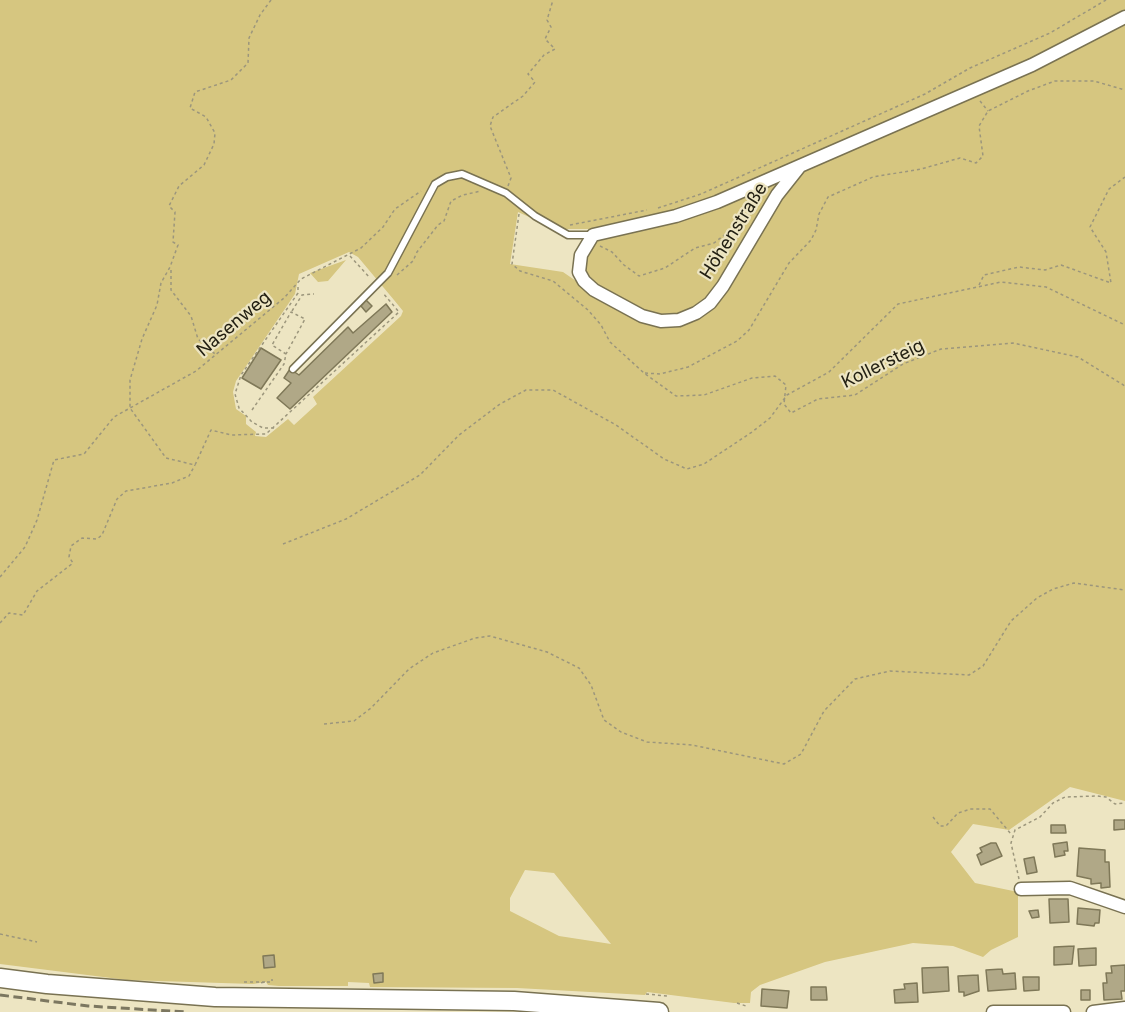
<!DOCTYPE html>
<meta charset="utf-8">
<style>
body{margin:0}
canvas{display:block;background:#ede5c2}
</style>
<canvas width="1125" height="1012"></canvas>
<script>
const ctx = document.querySelector('canvas').getContext('2d');
ctx.lineJoin = 'round';
function fill(path, color) { ctx.fillStyle = color; ctx.fill(path, 'evenodd'); }
const shape = rows => new Path2D(rows.map(r => 'M' + r).join(''));
function trace(path, color, width, dash) { ctx.strokeStyle = color; ctx.lineWidth = width; ctx.lineCap = dash ? 'butt' : 'round'; ctx.setLineDash(dash || []); ctx.stroke(path); }
function drawText(font, color, halo, rows, align = 'center') {
  ctx.font = font + ' Inter,sans-serif'; ctx.lineWidth = 4.5; ctx.setLineDash([]); ctx.textBaseline = 'middle'; ctx.strokeStyle = halo; ctx.fillStyle = color; for (const [text, x, y, turn = 0] of rows) {
    ctx.save(); ctx.translate(x, y); ctx.rotate((+turn || 0) * Math.PI / 180); ctx.textAlign = isNaN(turn) ? turn : align; if (halo) ctx.strokeText(text, 0, 0); ctx.fillText(text, 0, 0); ctx.restore();
  }
}
fill(shape([
 [0,0,1125,0,1125,801,1070,787,1009,830,973,824,951,852,975,883,1018,892,1018,937,991,950,983,957,953,946,913,943,825,962,760,985,751,992,750,1003,734,1003,647,992,645,995,517,988,370,987,369,983,348,982,348,986,279,986,268,985,266,982,253,984,127,980,0,964],
 [518,212,556,229,592,229,575,274,576,281,563,272,510,264],
 [349,252,358,257,394,300,403,311,401,316,313,397,317,404,294,425,288,419,266,437,255,436,256,432,246,424,246,416,236,409,233,392,236,381,295,294,299,274],
 [525,870,554,873,611,944,559,936,510,911,510,898],
 [346,260,328,281,318,282,310,273]
]), '#d6c680');
const building = shape([
 [366,300,372,306,366,312,361,306,366,300],
 [386,304,392,312,290,409,277,398,291,383,284,378,290,369,299,375,348,327,353,333,386,304],
 [261,348,281,360,261,389,242,378,261,348],
 [1114,820,1125,820,1125,829,1114,830,1114,820],
 [1051,825,1065,825,1066,833,1051,833,1051,825],
 [1067,842,1068,851,1064,851,1065,855,1055,857,1053,844,1067,842],
 [991,843,996,843,1002,856,981,865,977,855,982,852,980,848,991,843],
 [1079,848,1105,850,1105,862,1109,862,1110,887,1101,888,1101,883,1091,884,1091,879,1077,876,1079,848],
 [1034,857,1037,872,1027,874,1024,859,1034,857],
 [1049,899,1068,899,1069,922,1050,923,1049,899],
 [1078,908,1100,910,1099,923,1095,923,1094,926,1077,924,1078,908],
 [1038,910,1039,917,1032,918,1029,911,1038,910],
 [1074,946,1072,964,1054,965,1054,947,1074,946],
 [1096,948,1096,965,1079,966,1078,949,1096,948],
 [274,955,275,967,264,968,263,956,274,955],
 [1125,965,1125,991,1121,991,1122,999,1104,1000,1103,983,1107,983,1106,973,1112,973,1111,966,1125,965],
 [948,967,949,991,923,993,922,968,948,967],
 [1002,969,1003,974,1015,973,1016,989,988,991,986,970,1002,969],
 [383,973,383,982,374,983,373,974,383,973],
 [978,975,979,991,964,996,964,992,959,992,958,976,978,975],
 [1023,977,1039,977,1039,990,1024,991,1023,977],
 [917,983,918,1002,895,1003,894,990,905,989,904,984,917,983],
 [811,987,826,987,827,1000,811,1000,811,987],
 [762,989,789,991,787,1008,761,1006,762,989],
 [1081,990,1090,990,1090,1000,1081,1000,1081,990]
]);
fill(building, '#b0a887');
trace(building, '#7f7858', 1.5);
const service = shape([
 [293,369,388,273,435,184,447,177,462,174,506,193,535,216,568,235,593,235]
]);
const minor = shape([
 [800,166,777,195,723,286,710,303,696,313,679,320,661,321,642,316,594,290,584,281,579,272,581,255,593,235,676,216,717,202,1032,65,1125,17],
 [1021,889,1070,888,1125,907],
 [993,1012,1064,1012],
 [1093,1012,1125,1008]
]);
const primary = shape([
 [0,978,47,984,215,997,514,1001,659,1012]
]);
trace(service, '#797252', 9);
trace(minor, '#797252', 15);
trace(primary, '#797252', 21);
trace(shape([
 [271,0,260,15,249,38,248,63,231,80,195,92,190,108,206,117,215,133,214,144,204,165,179,186,169,206,175,212,173,242,178,245,170,267,161,283,157,305,142,339,130,380,130,408,166,458,195,465,211,430,231,435,266,434,399,312,383,293],
 [980,101,988,111],
 [508,186,511,178,490,126,493,117,523,96,535,82,528,74,544,55,555,49,545,39,551,27,547,20,553,0],
 [658,208,701,194,925,94,970,68,1050,33,1106,0],
 [519,214,512,264,520,271,553,281,588,310,601,325,610,342,644,373,676,396,704,395,752,378,775,376,786,385,784,404,791,413,818,399,855,395,903,364,941,349,1013,343,1078,357,1125,386],
 [570,225,647,210],
 [600,246,612,252,624,265,639,276,665,268,695,248,714,243,753,213],
 [350,256,370,278],
 [171,270,171,290,191,316,198,339,215,354],
 [397,275,413,261,417,252,438,225,444,221,451,201,463,195,481,191],
 [979,285,984,275,1019,267,1045,270,1061,265,1111,283,1106,252,1090,227,1109,189,1125,177],
 [292,311,302,295,314,294],
 [645,373,660,374,688,367,737,341,749,330,789,263,811,240,816,230,819,214,828,197,873,177,921,169,960,158,976,163,983,156,979,126,988,111,1028,91,1055,81,1094,81,1125,90],
 [252,410,284,364,286,354,272,345,291,312,305,319,286,354],
 [274,428,263,428,252,422,239,408,235,394,241,375,298,293,298,284],
 [283,544,346,519,420,475,459,435,500,404,526,390,553,390,616,425,664,459,687,469,704,464,752,432,770,418,787,395,829,372,898,304,1001,282,1046,287,1125,325],
 [0,577,25,547,37,520,54,460,84,454,114,417,196,371,284,298,301,279,361,248,383,227,395,209,421,191],
 [0,623,9,613,23,615,37,591,73,563,69,557,71,546,82,538,97,539,102,535,117,499,126,491,172,483,189,476,195,465],
 [324,724,354,721,371,708,409,669,433,653,475,638,490,636,547,652,579,668,591,685,604,720,621,732,647,742,692,745,784,764,801,754,824,711,855,679,890,671,969,675,983,666,1011,621,1037,598,1053,589,1074,583,1125,590],
 [933,817,940,826,946,826,958,813,971,809,990,809,1011,834],
 [1019,879,1011,843,1015,830,1040,817,1053,803,1065,797,1097,796,1106,797,1115,804,1125,803],
 [0,934,37,942],
 [244,982,266,982,260,983],
 [267,982,272,982,272,979],
 [646,994,667,996],
 [737,1003,746,1006]
]), '#9c967c', 1.5, [3, 3]);
trace(service, '#fff', 6);
trace(minor, '#fff', 12);
trace(primary, '#fff', 18);
trace(shape([
 [0,995,88,1006,186,1012]
]), '#7c7760', 3, [9, 4.5]);
drawText('18px', '#232013', '#ede5c2', [
 ["Höhenstraße",734,231,-58],
 ["Nasenweg",234,324,-40],
 ["Kollersteig",883,364,-26]
]);
</script>
